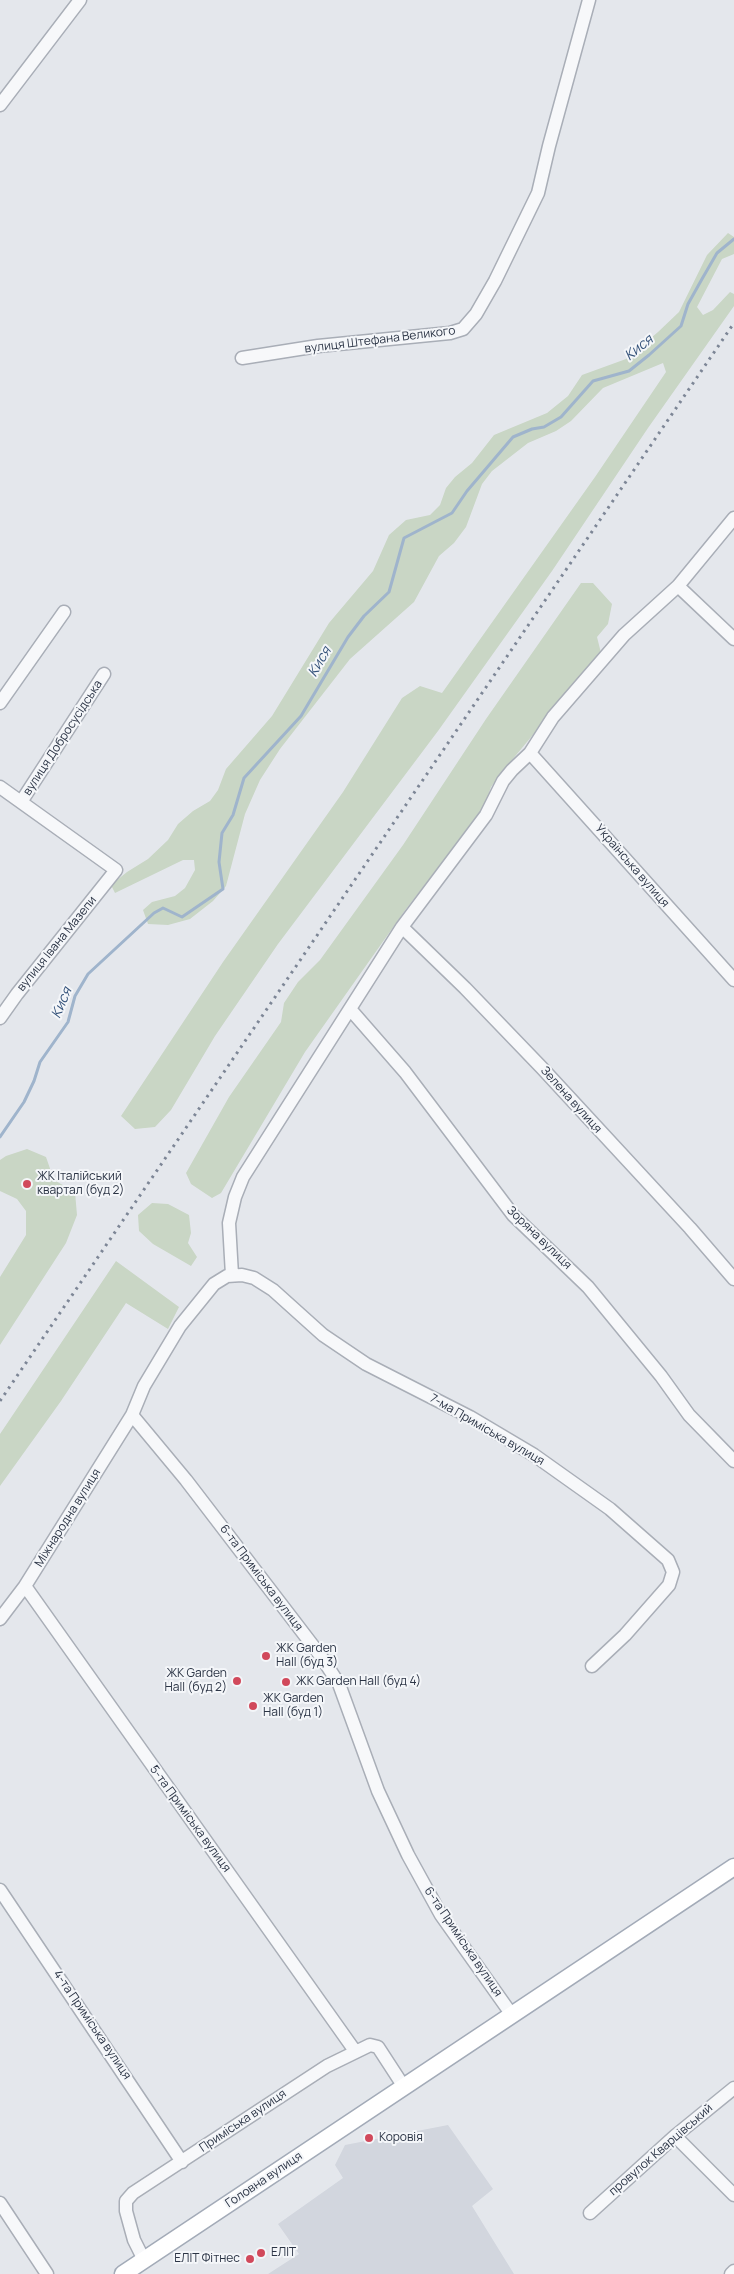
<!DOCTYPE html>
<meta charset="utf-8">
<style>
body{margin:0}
canvas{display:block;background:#e4e7ec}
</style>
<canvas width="734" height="2274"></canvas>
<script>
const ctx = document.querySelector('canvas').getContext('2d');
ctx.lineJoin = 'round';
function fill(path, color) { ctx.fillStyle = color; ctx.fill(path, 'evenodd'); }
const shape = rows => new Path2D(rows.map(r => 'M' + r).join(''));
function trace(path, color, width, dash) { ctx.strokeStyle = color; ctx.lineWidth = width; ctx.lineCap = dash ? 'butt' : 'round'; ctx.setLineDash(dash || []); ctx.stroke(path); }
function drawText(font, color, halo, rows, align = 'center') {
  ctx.font = font + ' Manrope,sans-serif'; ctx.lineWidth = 4; ctx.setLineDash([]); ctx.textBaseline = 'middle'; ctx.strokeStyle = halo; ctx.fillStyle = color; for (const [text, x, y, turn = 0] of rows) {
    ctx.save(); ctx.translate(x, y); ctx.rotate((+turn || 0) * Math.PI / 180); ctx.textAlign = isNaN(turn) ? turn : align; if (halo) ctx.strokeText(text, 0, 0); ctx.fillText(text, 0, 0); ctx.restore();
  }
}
fill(shape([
 [448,2125,493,2189,472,2206,514,2274,268,2274,299,2254,278,2224,343,2178,335,2165,345,2145]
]), '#d2d6de');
fill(shape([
 [728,233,734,237,734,254,722,259,697,307,703,315,713,310,730,292,734,294,734,306,648,428,552,571,438,731,278,944,215,1036,171,1110,155,1127,135,1129,121,1116,223,962,343,792,402,698,420,686,442,693,595,477,666,372,663,363,603,388,571,421,556,431,528,443,492,471,482,484,466,527,454,543,439,556,414,602,350,659,280,749,260,780,245,814,226,886,213,901,190,919,168,925,148,924,143,910,152,902,175,896,185,888,195,870,194,860,183,860,115,893,111,885,127,872,148,859,168,840,178,824,193,811,210,801,218,790,226,769,272,716,329,623,373,571,389,535,406,520,430,515,440,505,446,488,455,477,472,463,494,435,547,413,568,396,582,375,626,359,658,332,679,312,707,255],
 [581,583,593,583,612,604,608,624,597,637,601,653,502,772,491,787,483,810,406,909,305,1052,221,1193,212,1198,191,1184,186,1173,229,1097,281,1022,284,1003,298,982,320,960,403,845,486,719],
 [27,1149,46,1157,54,1180,75,1192,77,1215,66,1243,0,1345,0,1277,26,1235,26,1211,17,1199,0,1191,0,1160,6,1156],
 [152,1203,168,1204,189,1215,191,1233,188,1243,197,1257,191,1266,153,1244,139,1231,138,1215],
 [116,1261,179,1307,168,1329,126,1303,61,1401,0,1486,0,1434]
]), '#c9d6c5');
trace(shape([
 [0,1137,24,1102,34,1081,40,1062,68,1022,75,996,88,974,154,913,163,908,182,917,223,889,219,862,222,833,233,815,244,778,301,716,348,637,364,616,389,592,404,538,452,513,467,491,513,437,532,429,544,427,561,417,593,381,629,371,649,355,681,326,688,304,702,279,717,253,734,239]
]), '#9fb4cc', 3);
const minor = shape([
 [0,105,80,0],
 [242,358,318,346,450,333,463,329,476,314,495,281,538,193,549,146,589,0],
 [678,586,734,639],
 [0,703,64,612],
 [530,753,734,980],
 [0,787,116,870,17,994,0,1018],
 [21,802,104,674],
 [402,927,465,988,542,1068,690,1228,734,1279],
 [350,1009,405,1072,513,1215,588,1287,661,1376,689,1415,734,1461],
 [232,1275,229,1223,235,1197,243,1177,402,927,486,815,503,781,512,770,530,753,553,717,624,635,678,586,734,518],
 [132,1415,186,1480,320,1655,339,1684,378,1791,408,1855,441,1915,512,2015],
 [25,1586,355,2051],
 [0,1619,25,1586,132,1415,144,1386,180,1326,214,1284,227,1276,242,1275,254,1278,273,1290,323,1335,366,1364,470,1417,534,1455,610,1509,668,1560,673,1572,669,1585,625,1635,592,1666],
 [0,1890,182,2162],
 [675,2136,734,2195],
 [0,2203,47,2274],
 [590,2213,675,2136,734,2088],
 [144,2260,134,2240,126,2211,126,2201,133,2193,327,2066,370,2045,378,2047,404,2087],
 [731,2274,734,2271]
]);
const major = shape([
 [123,2274,734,1867]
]);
trace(minor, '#a9aeb7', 15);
trace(major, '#a3abb8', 19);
trace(minor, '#f7f8fa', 12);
trace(major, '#fff', 16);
trace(shape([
 [0,1401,734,323]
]), '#7d8696', 3, [2.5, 5]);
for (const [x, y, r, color] of [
 [27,1184,5,"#d1495b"],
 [266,1656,5,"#d1495b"],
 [237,1681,5,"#d1495b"],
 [286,1682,5,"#d1495b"],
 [253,1706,5,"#d1495b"],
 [369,2138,5,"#d1495b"],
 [261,2253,5,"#d1495b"],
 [250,2259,5,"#d1495b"]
]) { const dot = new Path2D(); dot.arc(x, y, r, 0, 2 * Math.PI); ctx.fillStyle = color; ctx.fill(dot); trace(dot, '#f4f6f9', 2); }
drawText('12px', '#2b3445', '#f4f6f9', [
 ["вулиця Штефана Великого",380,340,-7],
 ["вулиця Добросусідська",63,738,-57],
 ["Українська вулиця",632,866,49],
 ["вулиця Івана Мазепи",57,944,-51],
 ["Зелена вулиця",571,1100,48],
 ["Зоряна вулиця",539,1238,44],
 ["7-ма Приміська вулиця",487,1430,30],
 ["Міжнародна вулиця",68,1518,-58],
 ["6-та Приміська вулиця",261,1578,53],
 ["5-та Приміська вулиця",190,1819,54],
 ["6-та Приміська вулиця",463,1942,56],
 ["4-та Приміська вулиця",92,2025,56],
 ["Приміська вулиця",243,2121,-34],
 ["провулок Кварцівський",661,2150,-41],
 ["Головна вулиця",264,2180,-34]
]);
drawText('12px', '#2b3445', '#f4f6f9', [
 ["ЖК Італійський",37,1177],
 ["квартал (буд 2)",37,1191],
 ["ЖК Garden",276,1649],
 ["Hall (буд 3)",276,1663],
 ["ЖК Garden",227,1674,"right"],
 ["Hall (буд 2)",227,1688,"right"],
 ["ЖК Garden Hall (буд 4)",296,1682],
 ["ЖК Garden",263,1699],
 ["Hall (буд 1)",263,1713],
 ["Коровія",379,2138],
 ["ЕЛІТ",271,2253],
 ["ЕЛІТ Фітнес",240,2259,"right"]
], 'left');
drawText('italic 14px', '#34527a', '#f4f6f9', [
 ["Кися",639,348,-39],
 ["Кися",320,662,-60],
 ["Кися",62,1003,-67]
]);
</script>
